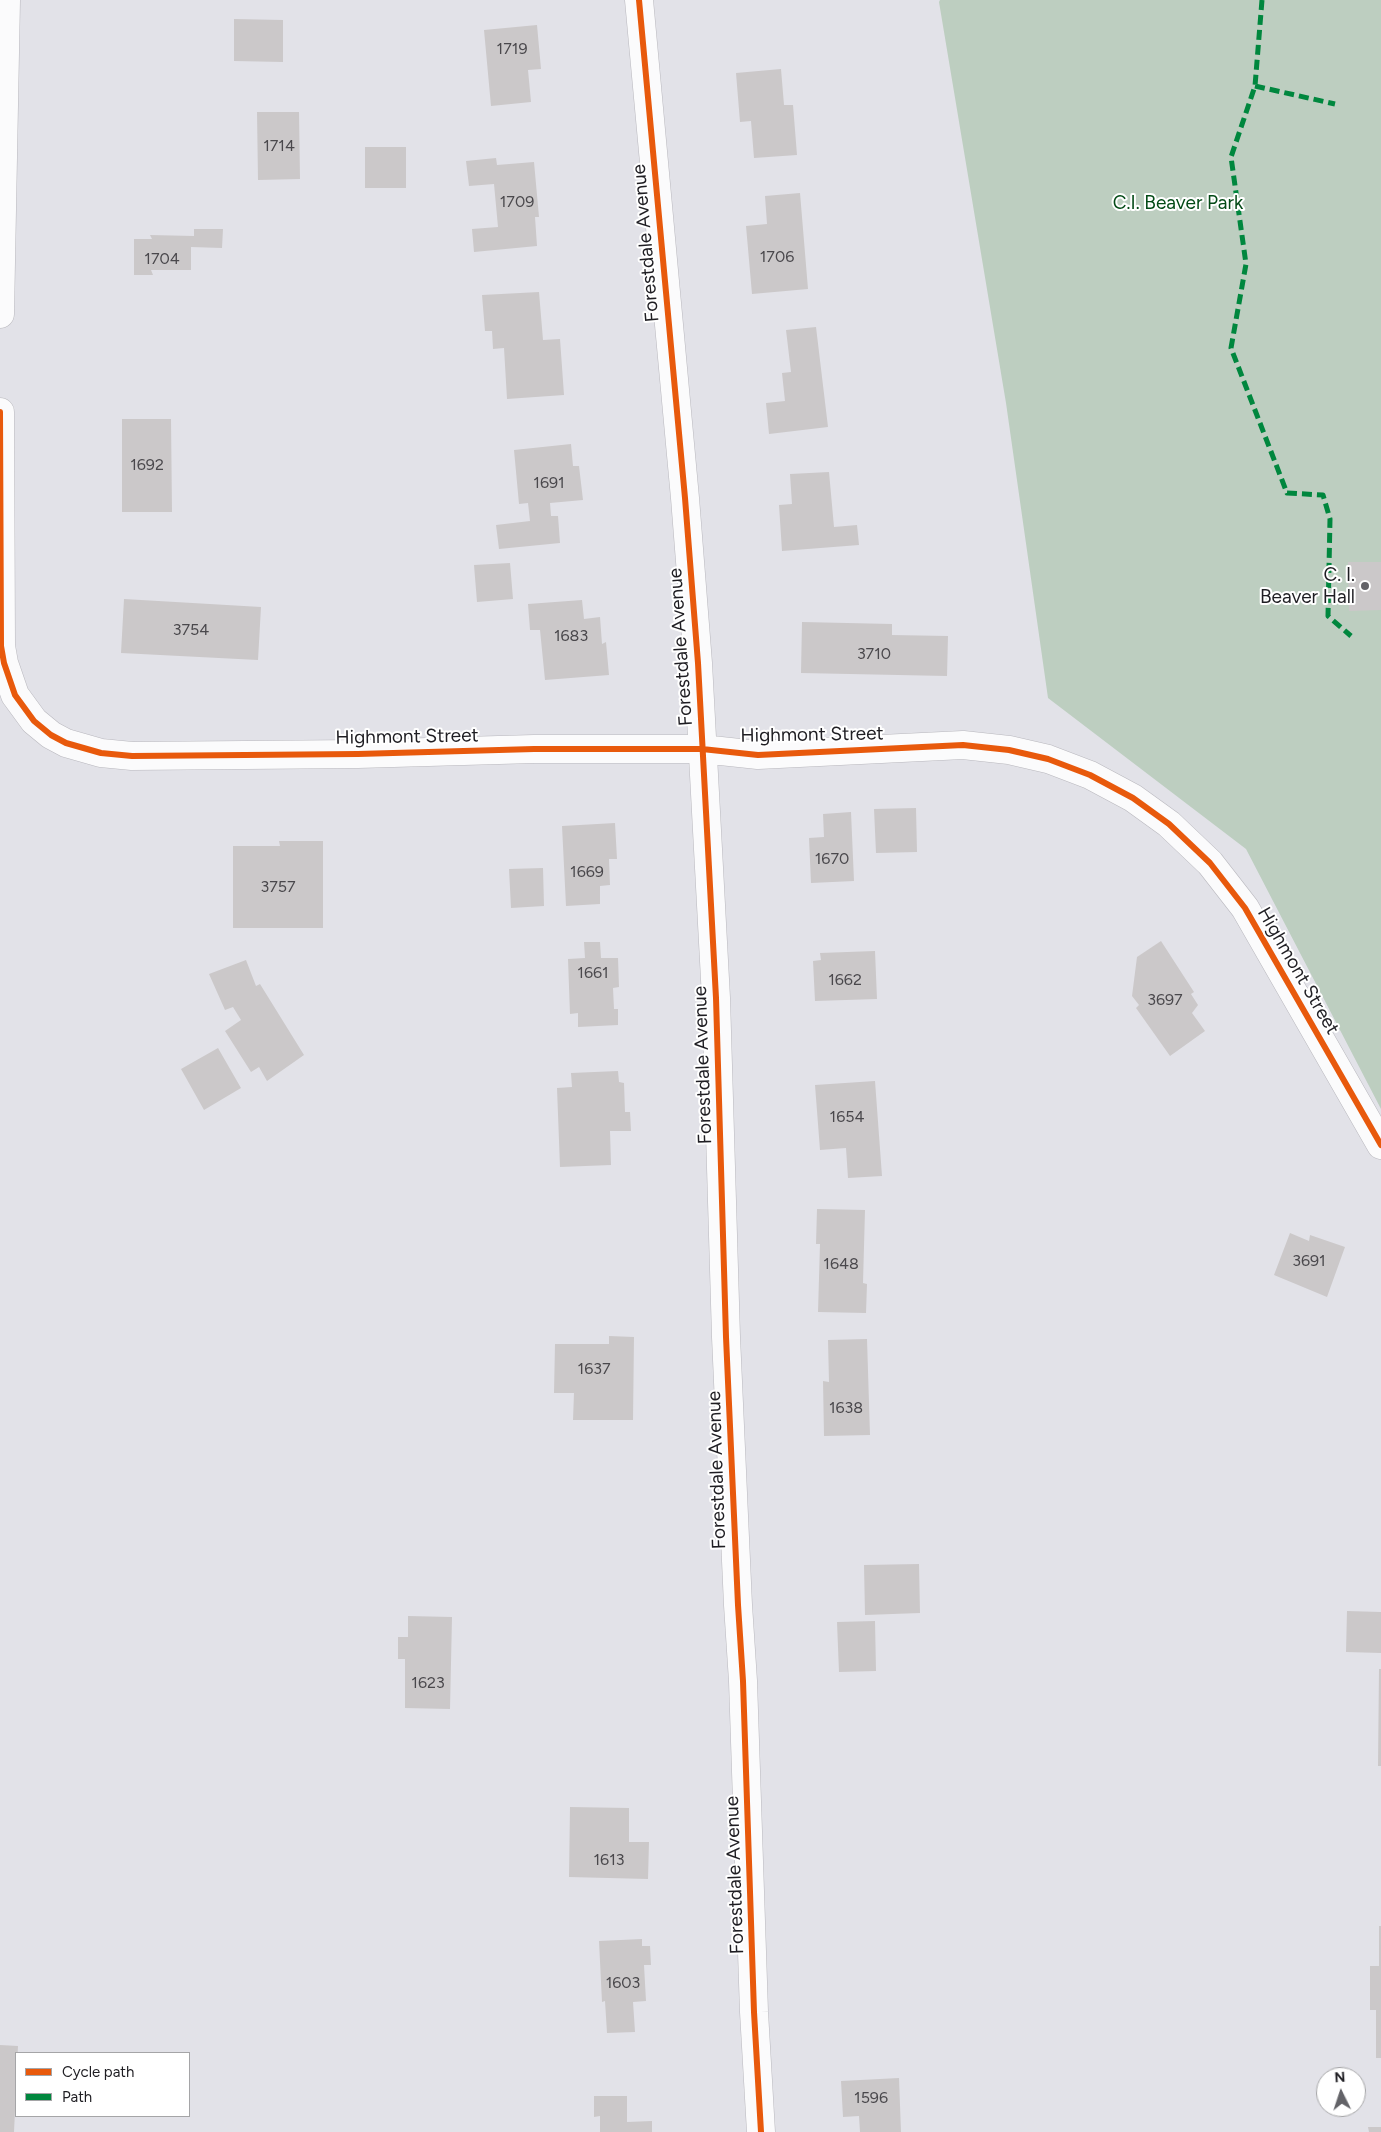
<!DOCTYPE html>
<style>
body{margin:0}
#map{position:relative;width:1381px;height:2132px;overflow:hidden;background:#e2e2e8;font-family:Figtree,sans-serif}
canvas{display:block}
.legend{position:absolute;left:15px;top:2052px;width:175px;height:65px;box-sizing:border-box;background:#fff;border:1px solid #a5a5a7;margin:0;padding:6px 9px;list-style:none;font-size:15px;color:#1f1e23}
.legend li{display:flex;align-items:center;gap:10px;height:25px}
.legend b{width:25px;border:1px solid #a5a5a7}
.north{position:absolute;left:1316px;top:2067px;width:50px;height:50px;box-sizing:border-box;background:#fff;border:1px solid #a5a5a7;border-radius:50%;rotate:356deg;font-size:14px;font-weight:700;line-height:20px;text-align:center;color:#1f1e23}
.north::after{content:'';display:block;margin:auto;width:18px;height:22px;background:#636368;clip-path:polygon(50% 0,100% 100%,50% 72%,0 100%)}
</style>
<div id="map">
<canvas width="1381" height="2132"></canvas>
<ul class="legend">
<li><b style="height:6px;background:#e8590c"></b>Cycle path</li>
<li><b style="height:6px;background:#00873e"></b>Path</li>
</ul>
<div class="north">N</div>
</div>
<script>
const ctx = document.querySelector('canvas').getContext('2d');
ctx.lineJoin = 'round';
function fill(path, color) { ctx.fillStyle = color; ctx.fill(path, 'evenodd'); }
const shape = rows => new Path2D(rows.map(r => 'M' + r).join(''));
function trace(path, color, width, dash) { ctx.strokeStyle = color; ctx.lineWidth = width; ctx.lineCap = dash ? 'butt' : 'round'; ctx.setLineDash(dash || []); ctx.stroke(path); }
function drawText(font, color, halo, rows, align = 'center') {
  ctx.font = font + ' Figtree,sans-serif'; ctx.lineWidth = 4; ctx.setLineDash([]); ctx.textBaseline = 'middle'; ctx.strokeStyle = halo; ctx.fillStyle = color; for (const [text, x, y, turn = 0] of rows) {
    ctx.save(); ctx.translate(x, y); ctx.rotate((+turn || 0) * Math.PI / 180); ctx.textAlign = isNaN(turn) ? turn : align; if (halo) ctx.strokeText(text, 0, 0); ctx.fillText(text, 0, 0); ctx.restore();
  }
}
fill(shape([
 [940,0,1381,0,1381,1109,1246,849,1048,698,1006,403,939,2]
]), '#bdcec0');
fill(shape([
 [234,19,283,20,283,62,234,61],
 [537,25,541,69,528,70,531,102,491,106,484,30],
 [781,69,784,105,793,105,797,155,754,158,751,121,740,122,736,73],
 [257,112,299,112,300,179,258,180],
 [365,147,406,147,406,188,365,188],
 [496,158,497,165,534,162,539,217,535,217,537,246,474,252,472,229,498,227,494,184,469,186,466,161],
 [800,193,808,289,752,294,746,226,767,224,765,196],
 [194,229,223,229,222,248,191,247,191,270,151,270,153,275,134,275,134,239,152,239,150,235,194,236],
 [539,292,543,340,560,339,564,395,507,399,504,348,493,349,492,331,485,331,482,295],
 [816,327,828,427,769,434,766,403,785,401,782,373,791,372,786,330],
 [122,419,171,419,172,512,122,512],
 [571,444,573,466,579,466,583,500,550,503,551,516,558,516,560,543,499,549,496,525,530,521,528,503,519,504,514,450],
 [829,472,834,527,857,525,859,545,782,551,779,505,792,504,790,474],
 [1348,562,1381,562,1381,610,1349,611],
 [510,563,513,599,477,602,474,565],
 [124,599,261,607,258,660,121,653],
 [582,600,584,619,600,617,602,644,606,642,609,675,545,680,540,630,530,630,528,604],
 [802,622,892,624,892,635,948,636,947,676,801,673],
 [916,808,917,852,876,853,874,809],
 [851,812,854,881,811,883,809,838,824,837,823,814],
 [615,823,617,859,609,859,610,885,600,886,600,904,566,906,562,826],
 [279,841,323,841,323,928,233,928,233,846,280,846],
 [543,868,544,906,511,908,509,869],
 [1161,941,1194,992,1191,994,1198,1005,1192,1013,1205,1031,1170,1056,1136,1008,1139,1005,1132,996,1137,957],
 [584,942,600,942,601,958,618,958,619,987,613,988,614,1009,618,1009,618,1025,578,1027,578,1013,570,1014,568,959,585,958],
 [875,951,877,999,815,1001,813,961,821,960,820,953],
 [246,960,256,986,260,984,304,1055,267,1081,259,1067,251,1072,225,1031,241,1020,233,1007,225,1010,209,974],
 [218,1048,241,1088,204,1110,181,1069],
 [618,1071,619,1082,624,1083,625,1112,630,1112,631,1131,610,1131,611,1165,560,1167,557,1088,572,1087,571,1073],
 [875,1081,882,1176,848,1178,846,1148,820,1150,815,1085],
 [817,1209,865,1210,863,1283,867,1284,866,1313,818,1312,820,1244,816,1244],
 [1290,1233,1309,1241,1310,1235,1345,1247,1327,1297,1274,1275],
 [609,1336,634,1337,633,1420,573,1420,574,1393,554,1393,555,1344,609,1344],
 [867,1339,870,1435,824,1436,823,1381,829,1382,828,1340],
 [919,1564,920,1613,865,1615,864,1565],
 [1347,1611,1381,1612,1381,1653,1346,1652],
 [408,1616,452,1617,450,1709,405,1708,405,1659,398,1659,398,1637,408,1637],
 [875,1621,876,1671,839,1672,837,1622],
 [1379,1669,1381,1669,1381,1766,1378,1766],
 [570,1807,629,1808,629,1842,649,1842,648,1879,569,1877],
 [1379,1926,1381,1926,1381,2058,1376,2058,1376,2010,1370,2010,1370,1966,1379,1966],
 [642,1939,642,1946,650,1946,651,1965,644,1965,646,2001,633,2002,635,2032,607,2033,605,2001,602,2002,599,1941],
 [0,2045,18,2046,14,2132,0,2132],
 [899,2078,901,2132,860,2132,859,2116,843,2117,841,2081],
 [594,2096,627,2096,627,2122,652,2121,652,2132,600,2132,600,2116,594,2117],
 [1368,2127,1381,2127,1381,2132,1369,2132]
]), '#cbc8c9');
const minor = shape([
 [639,0,685,498,698,663,716,998,726,1337,738,1605,743,1681,754,2012,761,2132],
 [0,314,6,0],
 [0,412,1,646,4,663,15,695,34,721,51,735,66,743,101,753,132,756,358,754,534,749,702,749,758,755,963,745,1009,750,1048,759,1090,775,1133,798,1169,824,1210,863,1245,908,1381,1145]
]);
trace(minor, '#b8b7bd', 29);
trace(minor, '#fbfbfc', 28);
trace(shape([
 [1262,0,1255,86,1231,157,1246,264,1231,348,1287,493,1323,495,1330,519,1328,616,1351,636],
 [1255,86,1335,104]
]), '#00873e', 5, [10, 5]);
trace(shape([
 [639,0,685,498,698,663,716,998,726,1337,738,1605,743,1681,754,2012,761,2132],
 [0,412,1,646,4,663,15,695,34,721,51,735,66,743,101,753,132,756,358,754,534,749,702,749,758,755,963,745,1009,750,1048,759,1090,775,1133,798,1169,824,1210,863,1245,908,1381,1145]
]), '#e8590c', 6);
for (const [x, y, r, color] of [
 [1365,586,5,"#636368"]
]) { const dot = new Path2D(); dot.arc(x, y, r, 0, 2 * Math.PI); ctx.fillStyle = color; ctx.fill(dot); trace(dot, '#fff', 2); }
drawText('16px', '#4a484c', null, [
 ["1719",512,49],
 ["1714",279,146],
 ["1709",517,202],
 ["1706",777,257],
 ["1704",162,259],
 ["1692",147,465],
 ["1691",549,483],
 ["3754",191,630],
 ["1683",571,636],
 ["3710",874,654],
 ["1670",832,859],
 ["1669",587,872],
 ["3757",278,887],
 ["1661",593,973],
 ["1662",845,980],
 ["3697",1165,1000],
 ["1654",847,1117],
 ["3691",1309,1261],
 ["1648",841,1264],
 ["1637",594,1369],
 ["1638",846,1408],
 ["1623",428,1683],
 ["1613",609,1860],
 ["1603",623,1983],
 ["1596",871,2098]
]);
drawText('19px', '#034a16', '#fff', [
 ["C.I. Beaver Park",1178,203]
]);
drawText('19px', '#1f1e23', '#fff', [
 ["Forestdale Avenue",646,243,-95],
 ["Forestdale Avenue",681,647,-94],
 ["Highmont Street",812,735,-1],
 ["Highmont Street",407,737,-1],
 ["Highmont Street",1298,971,60],
 ["Forestdale Avenue",703,1065,-92],
 ["Forestdale Avenue",717,1470,-92],
 ["Forestdale Avenue",735,1875,-92]
]);
drawText('19px', '#1f1e23', '#fff', [
 ["C. I.",1355,575],
 ["Beaver Hall",1355,597]
], 'right');
</script>
